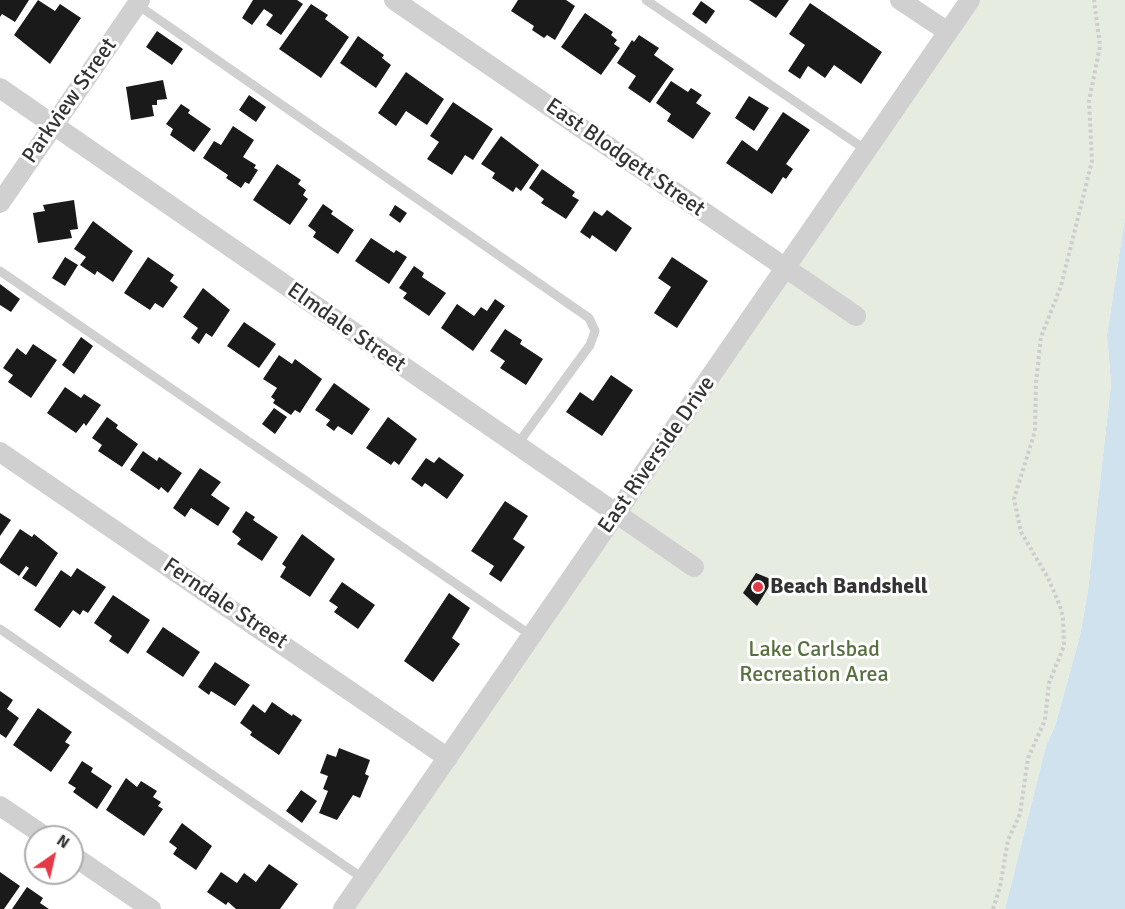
<!DOCTYPE html>
<style>
body{margin:0}
#map{position:relative;width:1125px;height:909px;overflow:hidden;background:#fff;font-family:Signika,sans-serif}
canvas{display:block}
.north{position:absolute;left:24px;top:825px;width:60px;height:60px;box-sizing:border-box;background:#fff;border:2px solid #adadad;border-radius:50%;rotate:34deg;font-size:16px;font-weight:700;line-height:24px;text-align:center;color:#333}
.north::after{content:'';display:block;margin:auto;width:21px;height:27px;background:#e63946;clip-path:polygon(50% 0,100% 100%,50% 72%,0 100%)}
</style>
<div id="map">
<canvas width="1125" height="909"></canvas>
<div class="north">N</div>
</div>
<script>
const ctx = document.querySelector('canvas').getContext('2d');
ctx.lineJoin = 'round';
function fill(path, color) { ctx.fillStyle = color; ctx.fill(path, 'evenodd'); }
const shape = rows => new Path2D(rows.map(r => 'M' + r).join(''));
function trace(path, color, width, dash) { ctx.strokeStyle = color; ctx.lineWidth = width; ctx.lineCap = dash ? 'butt' : 'round'; ctx.setLineDash(dash || []); ctx.stroke(path); }
function drawText(font, color, halo, rows, align = 'center') {
  ctx.font = font + ' Signika,sans-serif'; ctx.lineWidth = 6; ctx.setLineDash([]); ctx.textBaseline = 'middle'; ctx.strokeStyle = halo; ctx.fillStyle = color; for (const [text, x, y, turn = 0] of rows) {
    ctx.save(); ctx.translate(x, y); ctx.rotate((+turn || 0) * Math.PI / 180); ctx.textAlign = isNaN(turn) ? turn : align; if (halo) ctx.strokeText(text, 0, 0); ctx.fillText(text, 0, 0); ctx.restore();
  }
}
fill(shape([
 [970,0,1125,0,1125,217,1107,335,1111,384,1088,590,1080,636,1055,726,1046,746,1005,909,343,909]
]), '#e6ecdf');
fill(shape([
 [1125,217,1125,909,1005,909,1046,746,1055,726,1080,636,1088,590,1111,384,1107,335]
]), '#cfe2ee');
fill(shape([
 [0,0,29,0,15,22,2,14,0,17],
 [38,0,55,11,60,4,81,18,50,64,14,35],
 [253,0,297,0,303,4,281,35,266,25,273,15,264,9,252,25,242,18],
 [518,0,566,0,575,6,555,40,547,35,544,38,532,30,534,26,511,11],
 [749,0,789,0,776,18],
 [701,1,715,11,706,24,692,14],
 [810,3,882,52,861,84,834,65,825,78,808,66,800,79,788,71,805,45,789,34],
 [311,4,328,15,325,19,349,37,321,78,279,49],
 [585,13,613,32,611,35,617,40,614,44,620,48,601,75,561,47],
 [157,31,183,49,172,65,146,47],
 [639,35,659,48,654,55,674,69,650,103,628,88,636,76,617,63,632,40,634,42],
 [358,36,384,55,382,58,391,65,376,88,340,63],
 [406,72,444,99,427,125,406,111,396,126,378,113],
 [163,80,167,99,157,100,157,105,152,105,154,116,131,120,126,87],
 [671,81,688,92,691,88,702,95,696,103,711,113,693,139,667,121,671,114,656,103],
 [249,95,266,107,256,122,239,110],
 [749,96,769,108,754,131,735,118],
 [453,102,493,129,473,160,465,155,452,175,427,159,439,142,430,136],
 [181,104,190,110,188,113,211,129,194,152,170,135,173,129,166,124],
 [783,112,810,130,786,164,793,169,786,179,783,177,772,194,726,163,742,140,757,151],
 [233,126,254,140,243,157,256,165,254,168,258,170,249,184,245,182,241,188,226,178,228,175,203,158,214,141,221,145],
 [501,136,539,165,521,191,516,187,513,192,492,178,495,173,481,164],
 [277,164,301,180,298,184,306,190,303,195,308,199,290,225,253,200],
 [542,169,575,192,572,196,579,200,566,219,541,203,544,199,529,188],
 [74,200,78,229,70,230,72,238,38,243,33,213,45,211,43,205],
 [323,204,333,211,331,214,354,230,338,254,313,237,316,232,308,226],
 [395,205,407,213,400,223,389,215],
 [607,210,632,228,616,252,592,235,590,239,580,232,594,211,602,216],
 [93,221,133,251,113,282,97,271,95,275,80,265,86,257,74,249],
 [371,238,394,253,396,250,407,257,389,284,355,261],
 [65,257,78,265,65,286,52,278],
 [148,257,174,275,170,281,178,287,163,308,155,303,150,310,124,293],
 [672,257,708,281,677,328,654,313,671,287,658,278],
 [414,266,424,273,422,277,446,293,429,316,403,298,407,293,399,288],
 [0,284,20,299,11,312,0,305],
 [203,288,230,310,212,337,206,333,199,344,191,338,198,328,183,317],
 [495,299,505,306,473,351,441,328,457,304,474,316,481,307,487,311],
 [244,322,276,344,259,368,227,346],
 [505,329,522,340,520,344,543,359,526,385,500,368,505,361,490,351],
 [81,337,93,346,74,374,62,365],
 [33,344,57,360,31,398,8,382,13,375,3,368,17,348,26,355],
 [279,355,292,364,295,359,322,379,300,413,295,410,291,415,273,403,275,400,271,397,277,388,263,379],
 [611,375,633,390,602,436,566,412,580,392,593,401],
 [334,383,370,409,352,435,338,426,334,431,326,425,330,420,315,410],
 [65,387,81,398,84,394,101,405,86,426,84,423,76,433,47,413],
 [274,408,287,417,275,434,262,424],
 [107,417,118,425,116,428,138,444,122,467,98,451,102,445,92,438],
 [388,417,417,439,399,465,394,461,391,465,366,448],
 [143,451,157,461,159,457,182,473,168,493,161,487,159,490,130,470],
 [439,457,464,475,447,499,425,483,422,487,411,479,426,458,434,463],
 [200,468,221,482,211,495,230,508,218,526,191,508,185,517,173,508],
 [505,501,528,516,513,539,525,547,501,582,489,574,494,566,471,551],
 [246,511,255,517,253,520,278,537,262,561,237,544,241,539,232,532],
 [0,513,11,520,0,536],
 [20,529,32,537,34,534,58,553,36,587,22,578,29,568,26,566,19,576,0,563,0,559],
 [302,534,335,559,310,597,280,577,286,567,282,564],
 [77,568,106,587,88,613,83,610,80,615,73,610,60,628,34,610,61,570,71,577],
 [756,573,773,580,757,606,743,593],
 [342,582,375,605,358,629,334,612,338,607,329,601],
 [449,593,470,608,452,638,460,644,433,682,404,661],
 [113,595,150,620,128,654,109,641,112,636,94,623],
 [163,627,200,652,183,677,146,652],
 [215,662,250,685,235,706,211,691,209,695,198,687],
 [0,691,13,700,7,709,19,718,6,738,0,734],
 [272,702,292,716,293,714,302,720,279,755,250,735,252,732,240,723,253,704,265,713],
 [38,708,72,732,65,742,70,745,51,772,13,745],
 [339,748,370,760,365,774,369,776,360,798,353,795,337,820,319,813,328,791,323,789,328,776,320,773,327,754,336,757],
 [82,761,93,768,91,772,112,786,97,809,73,792,76,788,68,783],
 [126,778,137,787,141,781,157,791,153,797,161,802,158,806,163,809,144,836,106,810],
 [301,790,317,801,302,823,286,811],
 [182,823,212,846,196,870,173,854,177,848,169,842],
 [269,864,298,884,280,909,236,909,228,902,226,905,207,892,221,872,237,883,244,873,256,882],
 [0,872,20,886,4,909,0,909],
 [27,887,43,898,40,903,49,909,12,909]
]), '#1a1a1a');
trace(shape([
 [993,909,1000,887,1008,840,1020,814,1028,758,1045,720,1049,683,1064,646,1063,618,1060,606,1048,578,1021,532,1014,499,1035,431,1036,383,1041,337,1061,286,1092,161,1089,101,1100,46,1094,0]
]), '#cdcdcd', 4, [3, 3]);
trace(shape([
 [646,0,866,150],
 [135,3,589,318,595,331,590,345,517,445],
 [0,271,532,636],
 [0,629,364,879]
]), '#d0d0d0', 9);
trace(shape([
 [394,0,856,316],
 [900,0,948,32],
 [0,88,694,567],
 [0,203,140,0],
 [0,452,448,758],
 [0,806,46,837],
 [72,855,151,909],
 [343,909,970,0]
]), '#d0d0d0', 20);
for (const [x, y, r, color] of [
 [758,587,6,"#e63946"]
]) { const dot = new Path2D(); dot.arc(x, y, r, 0, 2 * Math.PI); ctx.fillStyle = color; ctx.fill(dot); trace(dot, '#fff', 2); }
drawText('22px', '#333', '#fff', [
 ["Parkview Street",70,101,-55],
 ["East Blodgett Street",625,158,35],
 ["Elmdale Street",346,328,35],
 ["East Riverside Drive",657,455,-55],
 ["Ferndale Street",225,604,34]
]);
drawText('bold 22px', '#333', '#fff', [
 ["Beach Bandshell",770,587]
], 'left');
drawText('22px', '#56703f', '#fff', [
 ["Lake Carlsbad",814,650],
 ["Recreation Area",814,675]
]);
</script>
